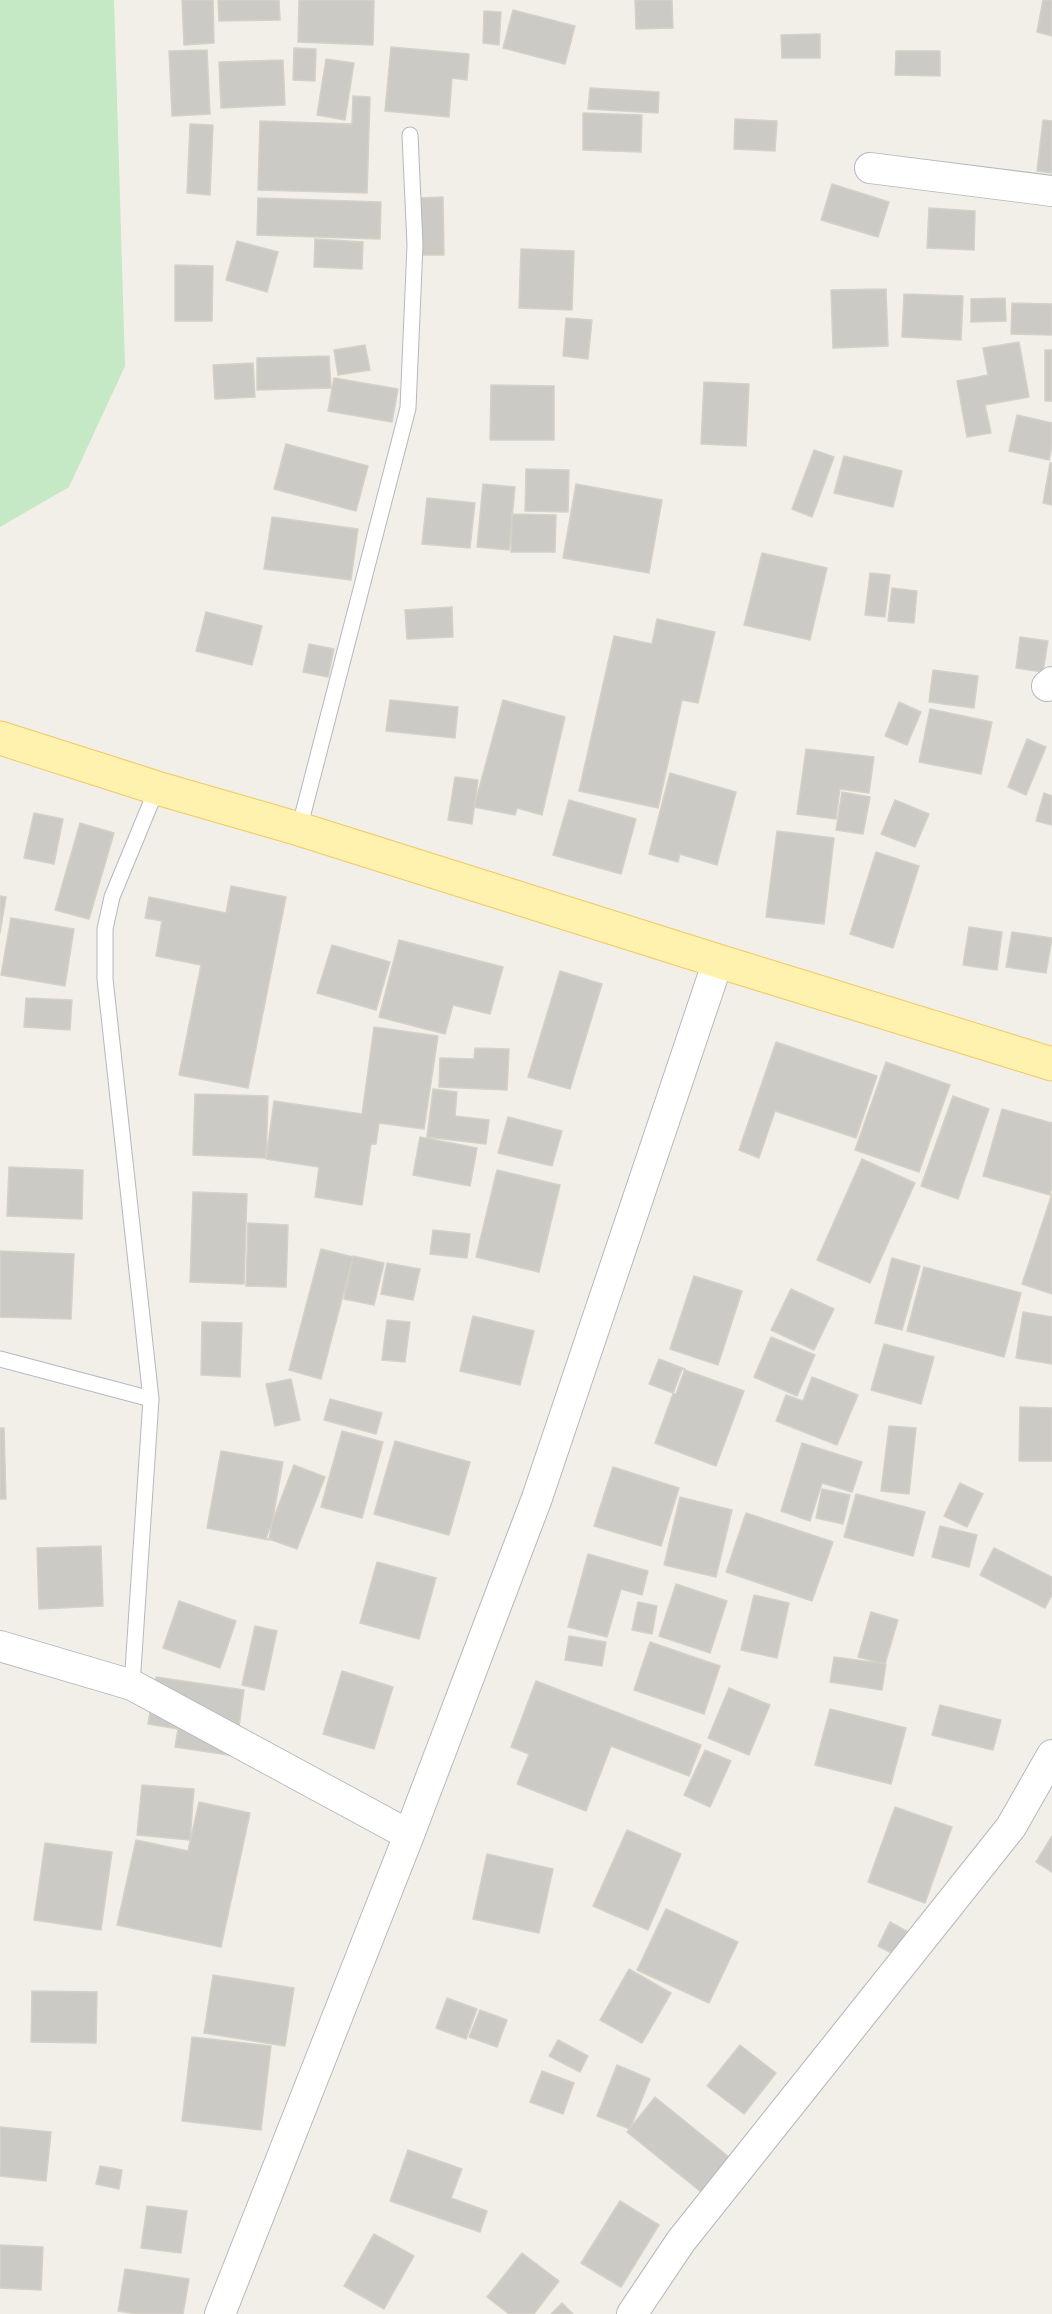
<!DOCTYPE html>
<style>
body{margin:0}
canvas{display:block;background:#f1efe8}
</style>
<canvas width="1052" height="2314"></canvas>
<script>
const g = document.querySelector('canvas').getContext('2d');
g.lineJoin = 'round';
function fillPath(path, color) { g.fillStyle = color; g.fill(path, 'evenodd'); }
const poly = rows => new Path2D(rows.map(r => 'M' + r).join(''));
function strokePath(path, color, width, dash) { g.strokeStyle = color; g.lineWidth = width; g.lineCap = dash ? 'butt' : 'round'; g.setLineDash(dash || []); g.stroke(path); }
fillPath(poly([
 [0,0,114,0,125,366,69,487,0,527]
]), '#c5e8c5');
const building = poly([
 [182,0,213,0,214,43,184,45,182,0],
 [218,0,279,0,280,20,219,21,218,0],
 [299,0,374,0,373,45,298,42,299,0],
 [635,0,672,0,673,28,636,29,635,0],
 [1043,0,1052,0,1052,36,1037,32,1043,0],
 [513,10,575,26,565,64,503,48,513,10],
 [484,11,501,12,499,45,483,43,484,11],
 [820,34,820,58,782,58,781,35,820,34],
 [391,47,469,54,467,80,452,78,449,117,385,111,391,47],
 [294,48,316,49,315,81,293,80,294,48],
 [207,50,210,114,172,116,169,51,207,50],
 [896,51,940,51,940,76,895,75,896,51],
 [326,59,354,63,345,120,317,115,326,59],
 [283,60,285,105,221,108,219,62,283,60],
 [590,88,659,92,658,113,588,109,590,88],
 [353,96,370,97,367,193,258,190,260,121,352,124,353,96],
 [583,113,642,115,641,152,583,150,583,113],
 [735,119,777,121,775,151,734,149,735,119],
 [1043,120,1052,121,1052,173,1037,171,1043,120],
 [190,124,213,125,210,195,187,193,190,124],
 [832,184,889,202,878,237,821,220,832,184],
 [443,197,444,255,421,255,420,198,443,197],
 [258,198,381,202,380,239,257,235,258,198],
 [929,208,975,211,974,250,927,248,929,208],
 [315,239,363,242,362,269,314,267,315,239],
 [237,241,278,252,267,292,226,280,237,241],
 [521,249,574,251,572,310,519,308,521,249],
 [175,265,213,266,212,321,175,321,175,265],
 [886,289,888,346,833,348,831,290,886,289],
 [904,294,963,296,961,340,902,337,904,294],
 [1005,298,1006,321,971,322,971,299,1005,298],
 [1012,303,1052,304,1052,335,1011,334,1012,303],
 [566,318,592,320,588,359,563,356,566,318],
 [1019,342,1029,397,985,405,991,433,967,437,957,381,988,375,983,348,1019,342],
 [365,345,370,370,338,375,334,350,365,345],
 [1045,350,1052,350,1052,401,1045,401,1045,350],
 [329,356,331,388,257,390,257,358,329,356],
 [253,363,255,397,215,399,213,365,253,363],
 [334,378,398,389,392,422,328,411,334,378],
 [704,382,749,384,746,446,701,444,704,382],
 [491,385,554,386,554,440,490,440,491,385],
 [1017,415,1052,423,1052,446,1049,460,1009,451,1017,415],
 [286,444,368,466,356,511,274,489,286,444],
 [814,450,834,457,812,517,792,509,814,450],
 [844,456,902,471,893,507,834,493,844,456],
 [1050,463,1052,463,1052,505,1043,503,1050,463],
 [526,469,569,470,568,512,525,511,526,469],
 [483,484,515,487,509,550,477,547,483,484],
 [576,484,662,500,649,573,563,558,576,484],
 [427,498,475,503,470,548,422,544,427,498],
 [512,514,556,515,555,552,511,552,512,514],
 [272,517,358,529,351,580,264,569,272,517],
 [762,553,827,568,810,640,744,625,762,553],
 [870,573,890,575,885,617,865,615,870,573],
 [892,588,917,591,914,623,888,621,892,588],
 [452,607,453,637,407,639,405,610,452,607],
 [206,612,262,626,252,665,196,651,206,612],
 [657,619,715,632,698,703,682,700,658,808,579,791,614,636,652,644,657,619],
 [1020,637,1048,641,1043,672,1016,668,1020,637],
 [309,644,334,649,328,677,303,672,309,644],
 [933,670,978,676,974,708,929,702,933,670],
 [390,700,458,707,455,738,386,731,390,700],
 [503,700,565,717,542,815,517,808,515,815,474,807,503,700],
 [899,702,921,712,907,745,885,736,899,702],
 [930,709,992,722,981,774,919,762,930,709],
 [1027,739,1046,747,1026,795,1008,787,1027,739],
 [806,749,874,757,869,793,840,789,836,819,797,814,806,749],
 [670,773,736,792,717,865,680,854,678,862,649,854,670,773],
 [455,777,478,780,472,824,448,820,455,777],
 [842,792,870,797,863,834,836,830,842,792],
 [1044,793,1052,796,1052,825,1036,821,1044,793],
 [569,800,636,819,621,874,553,855,569,800],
 [895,800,929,814,915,847,881,834,895,800],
 [34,813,63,819,54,864,24,858,34,813],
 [80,823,114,833,89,919,55,910,80,823],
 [777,831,834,838,824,924,766,917,777,831],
 [876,852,919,866,893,948,850,934,876,852],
 [231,886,286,897,248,1088,179,1075,201,965,156,956,162,921,145,918,149,897,226,913,231,886],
 [0,896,6,897,0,933,0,896],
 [11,918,74,929,65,986,1,975,11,918],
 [969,927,1002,932,997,970,963,965,969,927],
 [1012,932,1052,938,1046,973,1006,967,1012,932],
 [399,940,503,967,490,1014,453,1005,445,1034,379,1017,399,940],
 [332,945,390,962,376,1010,317,993,332,945],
 [560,971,602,984,570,1089,528,1077,560,971],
 [26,998,72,1000,70,1030,24,1027,26,998],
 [374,1027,438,1036,424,1129,379,1123,376,1144,371,1144,362,1205,315,1197,319,1167,266,1159,274,1101,362,1114,374,1027],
 [776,1042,877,1076,856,1138,775,1111,759,1158,739,1150,776,1042],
 [475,1048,509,1049,507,1090,439,1087,440,1058,474,1059,475,1048],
 [886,1062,950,1085,919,1172,855,1150,886,1062],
 [433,1089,457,1092,455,1116,489,1120,486,1144,427,1137,433,1089],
 [195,1094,268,1096,266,1158,193,1155,195,1094],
 [953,1096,989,1109,958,1199,921,1186,953,1096],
 [1002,1109,1052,1123,1052,1186,1050,1195,983,1176,1002,1109],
 [508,1117,562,1131,552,1166,498,1153,508,1117],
 [420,1137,477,1148,470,1186,413,1175,420,1137],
 [862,1159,915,1183,870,1283,817,1260,862,1159],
 [9,1167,83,1170,82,1219,7,1216,9,1167],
 [497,1170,560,1185,539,1272,476,1257,497,1170],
 [193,1192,247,1194,244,1284,190,1282,193,1192],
 [1052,1194,1052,1294,1022,1284,1052,1194],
 [248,1223,288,1225,286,1287,246,1286,248,1223],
 [433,1230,470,1234,467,1258,430,1254,433,1230],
 [321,1249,353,1257,321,1379,289,1370,321,1249],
 [0,1251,74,1254,71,1319,0,1317,0,1251],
 [353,1256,384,1263,374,1305,344,1299,353,1256],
 [892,1258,920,1266,902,1330,875,1323,892,1258],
 [387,1263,420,1269,413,1300,381,1294,387,1263],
 [924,1267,1021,1293,1004,1357,907,1331,924,1267],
 [694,1276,742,1291,718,1365,670,1349,694,1276],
 [791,1289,834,1309,814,1350,771,1330,791,1289],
 [1023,1312,1052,1317,1052,1364,1016,1358,1023,1312],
 [473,1316,534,1331,520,1385,460,1371,473,1316],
 [387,1320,410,1322,405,1362,382,1360,387,1320],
 [202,1322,242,1323,240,1377,201,1375,202,1322],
 [771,1337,815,1355,797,1396,754,1377,771,1337],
 [884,1344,934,1357,921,1404,871,1390,884,1344],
 [659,1359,685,1369,676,1394,649,1384,659,1359],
 [682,1369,744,1391,716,1466,655,1443,682,1369],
 [812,1377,858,1395,837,1445,776,1421,786,1395,803,1401,812,1377],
 [291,1379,300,1420,275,1426,266,1384,291,1379],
 [330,1399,382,1413,376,1434,324,1420,330,1399],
 [1020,1407,1052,1408,1052,1461,1019,1461,1020,1407],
 [889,1426,916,1428,909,1494,881,1491,889,1426],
 [0,1428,4,1428,6,1499,0,1499,0,1428],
 [342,1431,383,1442,362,1518,321,1507,342,1431],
 [395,1441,470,1462,449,1535,374,1514,395,1441],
 [802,1443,862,1462,852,1492,822,1483,810,1521,781,1511,802,1443],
 [221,1451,283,1462,269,1540,207,1528,221,1451],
 [294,1465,325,1477,297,1549,266,1538,294,1465],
 [613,1467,679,1488,661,1546,594,1526,613,1467],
 [960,1483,983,1494,967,1527,944,1516,960,1483],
 [822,1489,850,1495,843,1524,816,1518,822,1489],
 [856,1494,925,1512,913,1556,844,1537,856,1494],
 [680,1497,732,1510,716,1577,664,1565,680,1497],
 [746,1513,833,1542,812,1601,726,1572,746,1513],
 [940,1526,977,1535,969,1567,932,1557,940,1526],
 [101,1546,103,1606,39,1609,37,1548,101,1546],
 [994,1548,1052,1577,1052,1595,1045,1608,980,1575,994,1548],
 [588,1554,648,1571,642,1595,621,1589,607,1637,568,1627,588,1554],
 [377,1562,436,1578,419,1639,360,1623,377,1562],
 [676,1584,727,1601,710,1653,659,1636,676,1584],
 [754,1595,789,1603,777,1658,741,1650,754,1595],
 [179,1601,236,1621,220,1668,163,1648,179,1601],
 [638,1602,657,1606,652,1634,632,1630,638,1602],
 [871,1612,898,1620,885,1664,858,1657,871,1612],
 [255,1626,277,1631,264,1690,242,1685,255,1626],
 [569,1636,606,1642,602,1666,565,1660,569,1636],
 [650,1642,720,1666,704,1714,634,1690,650,1642],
 [834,1657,886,1664,882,1690,830,1682,834,1657],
 [342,1671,393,1687,374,1749,323,1734,342,1671],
 [156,1677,244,1690,235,1756,175,1747,178,1729,148,1724,156,1677],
 [536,1681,701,1745,689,1776,611,1746,586,1811,517,1784,529,1754,511,1747,536,1681],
 [729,1688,770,1705,749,1755,708,1738,729,1688],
 [940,1705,1001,1720,993,1750,932,1735,940,1705],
 [830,1709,906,1728,891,1784,815,1765,830,1709],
 [705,1750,731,1761,710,1807,684,1795,705,1750],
 [142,1785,194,1789,190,1840,137,1835,142,1785],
 [199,1802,250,1813,221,1947,117,1925,136,1840,188,1851,199,1802],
 [895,1807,952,1827,925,1903,868,1882,895,1807],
 [627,1830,681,1854,648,1930,593,1906,627,1830],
 [1052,1836,1052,1872,1036,1862,1052,1836],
 [45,1843,112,1852,101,1930,34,1920,45,1843],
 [487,1854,553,1869,539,1933,473,1919,487,1854],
 [666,1909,738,1942,709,2003,637,1970,666,1909],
 [890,1922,919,1938,907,1961,878,1946,890,1922],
 [629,1969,671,1993,642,2043,600,2020,629,1969],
 [213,1975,294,1988,285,2046,204,2033,213,1975],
 [32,1991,97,1992,96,2043,31,2042,32,1991],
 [447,1998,477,2009,466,2039,436,2028,447,1998],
 [480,2010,507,2020,497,2047,469,2037,480,2010],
 [192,2037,271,2046,261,2130,182,2121,192,2037],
 [558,2040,588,2056,580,2072,549,2056,558,2040],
 [740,2045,776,2073,744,2114,707,2086,740,2045],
 [617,2065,650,2079,630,2129,597,2116,617,2065],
 [542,2071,574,2083,563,2114,530,2102,542,2071],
 [655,2097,729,2157,701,2192,627,2132,655,2097],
 [0,2127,51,2132,46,2181,0,2176,0,2127],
 [408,2150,462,2169,451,2198,487,2211,480,2232,390,2201,408,2150],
 [100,2166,122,2170,119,2189,96,2184,100,2166],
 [620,2201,659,2225,621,2287,581,2263,620,2201],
 [147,2206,187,2211,181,2253,141,2248,147,2206],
 [374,2234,414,2256,384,2309,344,2286,374,2234],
 [0,2245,43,2247,41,2290,0,2288,0,2245],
 [522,2253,559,2281,534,2314,509,2314,487,2297,522,2253],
 [125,2269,189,2279,183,2314,137,2314,118,2311,125,2269],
 [562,2303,573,2314,551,2314,562,2303]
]);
fillPath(building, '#cccac5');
strokePath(building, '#d6d1c6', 1.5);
const service = poly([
 [299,829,408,408,415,245,410,135],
 [0,1359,151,1399,132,1685],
 [151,1399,105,979,105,929,112,897,157,788]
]);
const minor = poly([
 [870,168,1052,191],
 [1047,686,1052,682],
 [0,1646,132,1685,409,1835],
 [220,2314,409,1835,537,1498,718,961],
 [632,2314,681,2241,1011,1827,1052,1755]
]);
const primary = poly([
 [0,738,157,788,299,829,718,961,1052,1064]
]);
strokePath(service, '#b5b8bc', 17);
strokePath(minor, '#b5b8bc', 32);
strokePath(primary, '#f2c960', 35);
strokePath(service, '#fff', 15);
strokePath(minor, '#fff', 30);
strokePath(primary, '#fff2af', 33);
</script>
